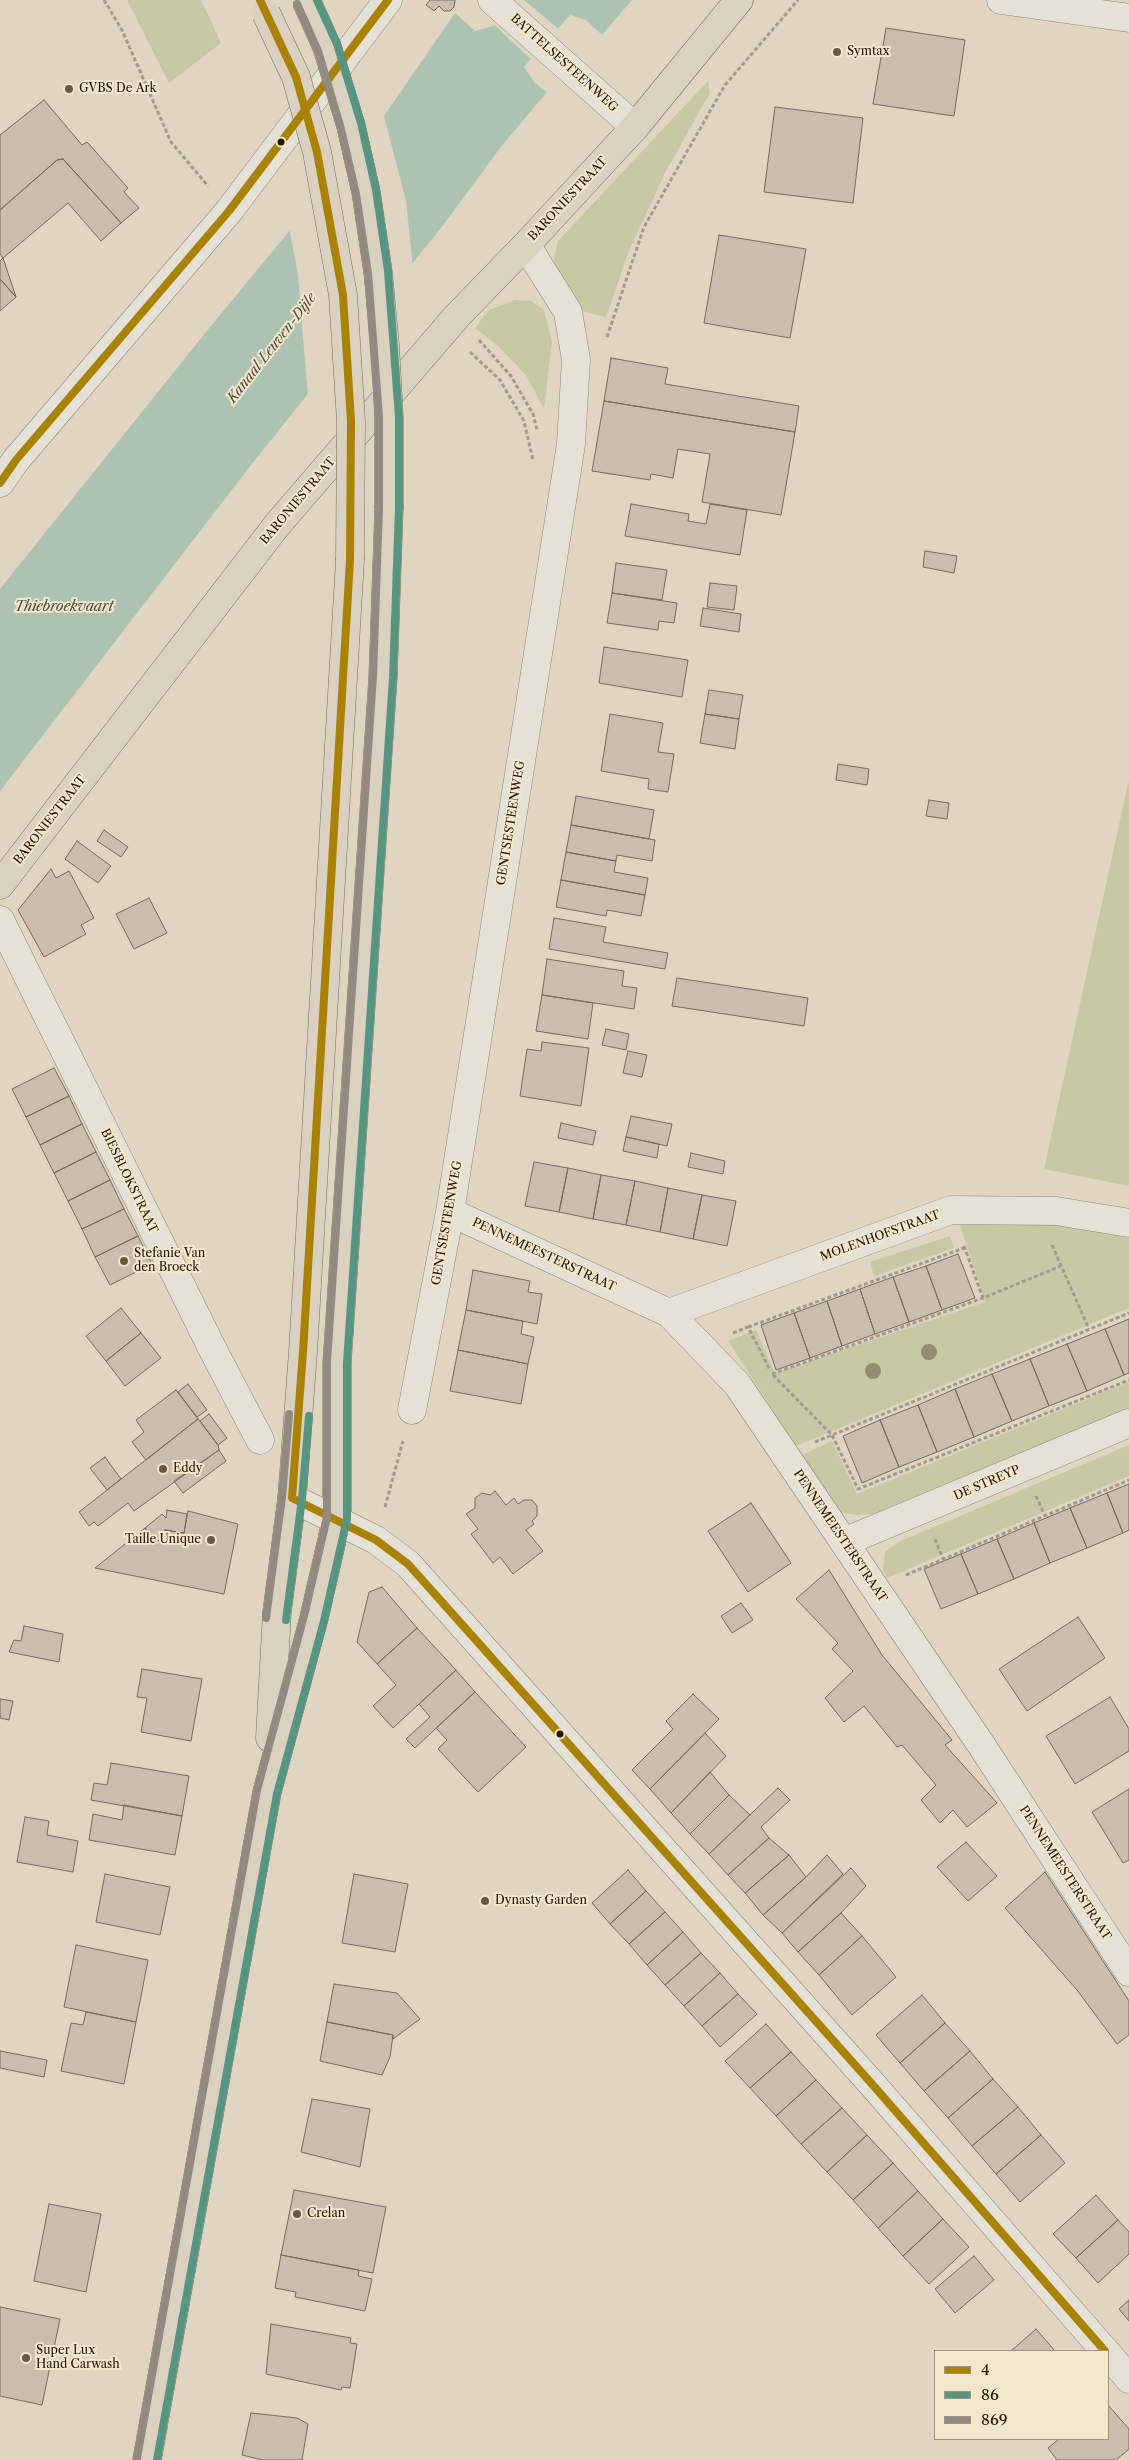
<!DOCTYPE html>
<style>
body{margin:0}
#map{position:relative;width:1129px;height:2460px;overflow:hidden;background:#dfd5c0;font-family:"Libre Caslon Text",serif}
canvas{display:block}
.legend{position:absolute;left:934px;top:2350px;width:175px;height:90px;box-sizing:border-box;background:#f3e7ce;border:1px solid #a1937c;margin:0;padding:6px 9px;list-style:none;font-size:15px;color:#251400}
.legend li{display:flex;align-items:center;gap:10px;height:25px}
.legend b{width:25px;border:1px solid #a1937c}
</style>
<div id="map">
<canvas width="1129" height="2460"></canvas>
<ul class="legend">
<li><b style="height:6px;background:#a88200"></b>4</li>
<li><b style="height:6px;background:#589581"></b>86</li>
<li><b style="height:6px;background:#928a80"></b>869</li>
</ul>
</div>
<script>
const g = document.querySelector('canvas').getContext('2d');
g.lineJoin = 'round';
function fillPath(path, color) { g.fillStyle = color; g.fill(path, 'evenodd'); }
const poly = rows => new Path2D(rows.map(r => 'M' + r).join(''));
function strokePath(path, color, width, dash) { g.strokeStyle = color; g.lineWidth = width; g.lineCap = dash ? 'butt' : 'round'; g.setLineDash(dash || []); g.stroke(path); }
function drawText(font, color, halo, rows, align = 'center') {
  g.font = font + ' "Libre Caslon Text",serif'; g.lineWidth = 4; g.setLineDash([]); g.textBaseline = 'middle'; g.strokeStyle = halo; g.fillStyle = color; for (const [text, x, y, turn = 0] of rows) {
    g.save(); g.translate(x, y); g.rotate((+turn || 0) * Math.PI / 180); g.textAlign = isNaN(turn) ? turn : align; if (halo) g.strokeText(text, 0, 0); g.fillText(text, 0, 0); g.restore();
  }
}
fillPath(poly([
 [127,0,201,0,221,43,169,83],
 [708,81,710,93,666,171,630,248,606,317,582,311,556,270,554,258,558,241],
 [515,300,531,301,544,310,552,342,544,409,526,375,498,346,475,328,489,310],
 [1129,779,1129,1186,1044,1169],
 [1048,1220,1129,1236,1129,1308,796,1446,728,1341,756,1330,775,1373,985,1302,960,1225],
 [950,1236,954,1248,874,1276,870,1262],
 [1129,1382,1129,1408,872,1514,858,1515,841,1513,834,1508,802,1455,832,1441,857,1494],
 [1129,1445,1129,1476,887,1578,883,1570,885,1552,898,1542]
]), '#c7c9a5');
fillPath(poly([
 [513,0,632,0,602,35,586,20,570,15,524,67,535,83,547,92,500,148,444,224,251,465,0,791,0,589,206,332,384,116,455,13,475,31,493,26]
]), '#aec2b4');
fillPath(poly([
 [510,0,524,0,560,30,533,61,492,23],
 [383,112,406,201,413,267,308,398,298,275,289,227]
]), '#dfd5c0');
const building = poly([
 [430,0,455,0,454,7,450,11,444,11,439,6,434,11,426,5,430,0],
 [886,28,965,40,954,116,873,104,886,28],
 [44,100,82,145,87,142,128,188,124,192,139,208,121,223,63,159,57,160,0,210,0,135,44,100],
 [775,107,863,118,853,203,764,192,775,107],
 [63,159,121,223,101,241,68,203,3,258,0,254,0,210,57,160,63,159],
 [719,235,806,249,790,338,704,323,719,235],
 [3,258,16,297,0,279,0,261,3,258],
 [0,279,16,297,0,311,0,279],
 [611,358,668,368,665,384,799,406,795,432,604,401,611,358],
 [604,401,795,432,781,515,702,502,710,454,678,449,673,478,651,474,650,480,592,471,604,401],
 [631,504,689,514,688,521,706,524,710,504,747,510,740,555,625,536,631,504],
 [925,551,957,556,954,573,923,567,925,551],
 [616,563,667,570,662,600,612,593,616,563],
 [710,583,737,586,734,610,707,607,710,583],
 [612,593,677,603,674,623,659,621,658,630,607,623,612,593],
 [703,608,741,614,739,632,700,626,703,608],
 [604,647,688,660,682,697,599,683,604,647],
 [709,690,743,695,739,719,705,714,709,690],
 [610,714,663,723,658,752,674,754,668,792,648,789,649,779,601,771,610,714],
 [705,714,739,719,735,749,700,743,705,714],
 [838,764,869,769,867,785,836,780,838,764],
 [576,796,654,810,649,839,571,825,576,796],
 [929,800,949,803,947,819,926,816,929,800],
 [571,825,655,840,652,861,617,855,616,861,566,852,571,825],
 [104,830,128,847,121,857,97,841,104,830],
 [77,841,111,866,98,883,65,859,77,841],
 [566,852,616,861,614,872,648,878,645,895,561,880,566,852],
 [51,869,56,878,69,871,94,918,81,925,86,934,44,957,18,910,51,869],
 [561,880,645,895,641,916,607,910,606,916,556,907,561,880],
 [149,898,167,933,134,949,116,914,149,898],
 [554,918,606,927,603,942,668,953,665,969,549,949,554,918],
 [547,959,624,971,622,986,637,988,634,1009,542,995,547,959],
 [677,978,808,998,804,1026,672,1006,677,978],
 [542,995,593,1003,588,1039,536,1031,542,995],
 [606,1029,629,1034,626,1050,602,1045,606,1029],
 [542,1042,589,1048,581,1106,520,1096,527,1049,541,1051,542,1042],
 [628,1051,647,1055,642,1077,623,1073,628,1051],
 [54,1068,69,1096,26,1117,12,1089,54,1068],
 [69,1096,82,1124,40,1145,26,1117,69,1096],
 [631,1116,672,1124,667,1146,626,1137,631,1116],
 [561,1123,596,1131,593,1145,558,1138,561,1123],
 [82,1124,96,1152,54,1173,40,1145,82,1124],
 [626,1137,659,1144,657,1158,623,1151,626,1137],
 [96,1152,110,1180,68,1201,54,1173,96,1152],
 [691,1153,725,1161,723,1174,688,1167,691,1153],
 [534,1162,568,1168,559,1212,525,1206,534,1162],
 [568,1168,601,1175,593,1219,559,1212,568,1168],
 [601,1175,635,1181,626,1225,593,1219,601,1175],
 [110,1180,124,1209,82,1229,68,1201,110,1180],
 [635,1181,668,1188,660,1232,626,1225,635,1181],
 [668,1188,702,1195,693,1239,660,1232,668,1188],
 [702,1195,736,1201,727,1246,693,1239,702,1195],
 [124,1209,138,1236,95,1257,82,1229,124,1209],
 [138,1236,152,1264,110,1285,95,1257,138,1236],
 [958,1254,975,1298,942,1310,926,1266,958,1254],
 [926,1266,942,1310,909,1322,893,1277,926,1266],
 [473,1270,530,1281,528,1292,542,1294,537,1324,466,1310,473,1270],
 [893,1277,909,1322,875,1334,860,1289,893,1277],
 [860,1289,875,1334,842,1346,827,1301,860,1289],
 [827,1301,842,1346,810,1358,794,1313,827,1301],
 [121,1308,141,1333,106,1361,86,1336,121,1308],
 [466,1310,523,1321,521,1334,534,1337,528,1364,458,1350,466,1310],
 [794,1313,810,1358,776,1370,761,1325,794,1313],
 [1129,1319,1129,1373,1124,1375,1105,1329,1129,1319],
 [1105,1329,1124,1375,1087,1391,1067,1344,1105,1329],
 [141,1333,161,1358,125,1386,106,1361,141,1333],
 [1067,1344,1087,1391,1049,1406,1030,1359,1067,1344],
 [458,1350,528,1364,521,1404,450,1391,458,1350],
 [1030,1359,1049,1406,1012,1421,992,1374,1030,1359],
 [992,1374,1012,1421,974,1437,955,1389,992,1374],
 [188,1384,207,1410,197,1417,178,1392,188,1384],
 [955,1389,974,1437,937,1452,918,1405,955,1389],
 [176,1390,198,1419,146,1460,132,1442,144,1432,136,1420,176,1390],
 [918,1405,937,1452,899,1467,880,1420,918,1405],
 [209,1414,227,1438,218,1445,200,1421,209,1414],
 [198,1419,218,1445,219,1450,134,1511,128,1503,98,1526,94,1522,89,1526,79,1512,198,1419],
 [880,1420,899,1467,862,1483,843,1436,880,1420],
 [219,1450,226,1461,183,1493,174,1481,219,1450],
 [105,1457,121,1479,107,1490,90,1468,105,1457],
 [1129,1484,1129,1530,1123,1533,1107,1493,1129,1484],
 [495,1491,506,1505,514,1498,518,1504,524,1500,532,1500,537,1506,537,1516,532,1521,534,1524,526,1530,543,1551,513,1574,500,1557,493,1563,471,1534,478,1529,466,1514,475,1508,475,1498,482,1493,490,1495,495,1491],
 [1107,1493,1123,1533,1087,1548,1070,1508,1107,1493],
 [751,1503,791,1563,748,1592,708,1531,751,1503],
 [1070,1508,1087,1548,1050,1563,1034,1523,1070,1508],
 [167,1510,187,1514,184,1533,165,1530,162,1541,154,1540,145,1528,162,1514,166,1518,167,1510],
 [188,1511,238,1524,224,1594,95,1568,145,1528,154,1540,162,1541,165,1530,184,1533,188,1511],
 [1034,1523,1050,1563,1014,1579,997,1539,1034,1523],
 [997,1539,1014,1579,978,1594,961,1554,997,1539],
 [961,1554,978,1594,941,1609,924,1569,961,1554],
 [829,1570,882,1655,952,1740,945,1745,997,1803,967,1827,953,1810,940,1823,921,1800,936,1785,902,1745,897,1747,864,1706,844,1722,825,1698,853,1671,832,1649,838,1643,796,1599,829,1570],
 [382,1587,417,1628,377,1664,357,1642,369,1592,382,1587],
 [741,1603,753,1620,732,1633,721,1616,741,1603],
 [1078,1617,1105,1658,1027,1711,999,1669,1078,1617],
 [24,1626,63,1634,59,1662,9,1652,14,1640,21,1641,24,1626],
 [417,1628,456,1670,393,1728,373,1706,396,1685,377,1664,417,1628],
 [142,1669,202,1679,191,1741,141,1732,147,1698,137,1697,142,1669],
 [456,1670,475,1692,415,1748,406,1739,430,1717,419,1704,456,1670],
 [475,1692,526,1747,478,1792,438,1749,447,1740,436,1728,475,1692],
 [693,1694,719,1719,650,1789,632,1770,673,1729,666,1721,693,1694],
 [1110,1697,1129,1729,1129,1751,1075,1784,1046,1736,1110,1697],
 [0,1699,13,1701,9,1720,0,1718,0,1699],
 [705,1733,726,1756,671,1813,650,1789,705,1733],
 [111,1763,189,1776,182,1816,91,1800,94,1783,107,1785,111,1763],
 [710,1772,729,1795,690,1834,671,1813,710,1772],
 [778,1788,790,1800,761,1827,769,1838,728,1875,709,1854,778,1788],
 [1129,1789,1129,1860,1123,1863,1092,1812,1129,1789],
 [729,1795,750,1815,709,1854,690,1834,729,1795],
 [124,1805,182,1816,175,1855,89,1840,93,1814,122,1820,124,1805],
 [25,1817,49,1821,47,1835,78,1841,73,1872,17,1862,25,1817],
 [769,1838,789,1855,745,1893,728,1875,769,1838],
 [966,1842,997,1876,968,1901,937,1867,966,1842],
 [789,1855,806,1877,763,1915,745,1893,789,1855],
 [827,1855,843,1874,782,1933,763,1915,806,1877,827,1855],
 [851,1868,866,1886,841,1913,798,1952,782,1933,851,1868],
 [628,1870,646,1891,610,1924,592,1903,628,1870],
 [1045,1872,1129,2001,1129,2035,1117,2044,1077,1990,1005,1908,1045,1872],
 [105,1874,170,1887,160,1935,96,1922,105,1874],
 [354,1874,408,1884,395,1952,342,1943,354,1874],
 [646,1891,665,1912,629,1944,610,1924,646,1891],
 [665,1912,683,1932,647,1965,629,1944,665,1912],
 [841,1913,862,1936,819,1975,798,1952,841,1913],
 [683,1932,701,1953,665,1985,647,1965,683,1932],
 [862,1936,896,1977,852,2015,819,1975,862,1936],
 [76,1945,148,1960,136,2022,64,2007,76,1945],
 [701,1953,720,1973,684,2006,665,1985,701,1953],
 [720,1973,738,1994,702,2026,684,2006,720,1973],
 [334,1984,397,1993,420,2019,393,2039,393,2035,327,2022,334,1984],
 [738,1994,757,2014,720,2047,702,2026,738,1994],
 [922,1995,945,2023,900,2063,876,2035,922,1995],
 [86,2012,136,2022,124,2084,61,2071,71,2023,83,2025,86,2012],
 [327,2022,393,2035,390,2057,382,2075,320,2061,327,2022],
 [945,2023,970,2051,924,2091,900,2063,945,2023],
 [766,2024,791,2052,750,2088,725,2061,766,2024],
 [0,2051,47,2060,44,2077,0,2068,0,2051],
 [970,2051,993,2079,948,2118,924,2091,970,2051],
 [791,2052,816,2080,776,2116,750,2088,791,2052],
 [993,2079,1018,2107,972,2146,948,2118,993,2079],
 [816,2080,842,2108,801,2144,776,2116,816,2080],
 [312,2099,370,2109,360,2167,301,2152,312,2099],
 [1018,2107,1041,2135,996,2174,972,2146,1018,2107],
 [842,2108,867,2135,827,2172,801,2144,842,2108],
 [867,2135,893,2163,853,2200,827,2172,867,2135],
 [1041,2135,1065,2163,1020,2202,996,2174,1041,2135],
 [893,2163,918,2191,878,2228,853,2200,893,2163],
 [294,2190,386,2207,373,2273,281,2255,294,2190],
 [918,2191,943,2219,903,2256,878,2228,918,2191],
 [1096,2195,1118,2220,1076,2258,1053,2234,1096,2195],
 [49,2204,101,2214,86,2292,34,2281,49,2204],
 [943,2219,969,2247,929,2284,903,2256,943,2219],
 [1118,2220,1129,2232,1129,2254,1098,2283,1076,2258,1118,2220],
 [281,2255,359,2270,358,2276,372,2279,365,2311,295,2297,296,2292,275,2288,281,2255],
 [974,2256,994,2280,955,2313,935,2289,974,2256],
 [1129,2300,1129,2321,1119,2309,1129,2300],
 [0,2307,60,2319,42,2405,0,2396,0,2307],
 [271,2324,351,2338,350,2343,357,2344,350,2388,342,2387,341,2390,266,2374,271,2324],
 [1036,2329,1055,2351,1011,2351,1036,2329],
 [1108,2405,1129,2429,1129,2449,1116,2460,1057,2460,1048,2448,1059,2439,1108,2439,1108,2405],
 [251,2413,297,2418,308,2424,302,2460,263,2460,242,2455,251,2413]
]);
fillPath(building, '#cbbdad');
strokePath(building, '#726a5d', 1);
const minor = poly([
 [492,0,635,127],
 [1001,0,1129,18],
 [0,483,16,460,229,211,388,0],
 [0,920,213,1350,260,1440],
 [450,1212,669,1313,737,1384,982,1746,1129,1972],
 [669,1313,951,1210,1056,1211,1129,1223],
 [412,1410,450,1212,571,444,576,360,568,312,526,245],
 [292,1498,376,1540,408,1564,872,2084,1105,2351],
 [844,1542,1129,1423],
 [1108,2354,1129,2379]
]);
const major = poly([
 [0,885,277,525,458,315,526,245,635,127,739,0],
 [270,1738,277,1612,292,1498,303,1352,350,560],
 [147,2460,267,1792,314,1618,337,1518,337,1363,383,677,389,508]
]);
strokePath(minor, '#8c8577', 29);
strokePath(major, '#726a5d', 29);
strokePath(poly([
 [104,0,122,30,171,142,208,186],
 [607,337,644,227,725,85,798,0],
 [479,340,511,376,533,414,537,430],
 [470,352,500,380,524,421,533,460],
 [1052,1245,1089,1329],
 [964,1246,983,1298,1061,1266],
 [748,1327,964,1248],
 [733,1333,748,1327,770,1370],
 [772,1374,983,1298],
 [773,1375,832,1435,858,1489,1129,1380],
 [815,1442,1129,1313],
 [1036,1496,1045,1516],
 [385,1507,403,1441],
 [935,1539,943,1559],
 [906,1575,1129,1480]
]), '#a09a90', 3, [4, 2.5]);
strokePath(minor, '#e6e1d6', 28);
strokePath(major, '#dad1c1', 28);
const majorBridge = poly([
 [306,0,327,47,351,126,366,192,378,272,385,346,389,417,389,508],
 [266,13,296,77,317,152,343,295,351,421,350,560]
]);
strokePath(majorBridge, '#726a5d', 29, []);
strokePath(majorBridge, '#dad1c1', 28);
strokePath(poly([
 [260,0,296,77,317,152,343,295,351,421,350,560,303,1352,292,1498,376,1540,408,1564,872,2084,1105,2351],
 [0,483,16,460,229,211,388,0]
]), '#a88200', 8);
strokePath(poly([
 [286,1620,302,1499,309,1416],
 [157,2460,277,1794,324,1621,347,1519,347,1363,393,678,399,508,399,417,388,271,376,190,361,123,337,44,317,0]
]), '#589581', 8);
strokePath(poly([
 [266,1618,282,1497,289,1414],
 [137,2458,257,1790,304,1616,327,1517,327,1362,373,676,379,508,379,417,368,273,356,194,341,129,318,51,297,4]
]), '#928a80', 8);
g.fillStyle = '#948c72';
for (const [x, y] of [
 [929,1352],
 [873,1371]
]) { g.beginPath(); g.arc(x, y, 8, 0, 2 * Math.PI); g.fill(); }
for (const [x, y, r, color] of [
 [837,52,5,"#665843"],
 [69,89,5,"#665843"],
 [281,142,4.5,"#251400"],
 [124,1261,5,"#665843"],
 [163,1469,5,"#665843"],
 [211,1540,5,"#665843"],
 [560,1734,4.5,"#251400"],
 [485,1901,5,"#665843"],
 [297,2214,5,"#665843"],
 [26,2358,5,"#665843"]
]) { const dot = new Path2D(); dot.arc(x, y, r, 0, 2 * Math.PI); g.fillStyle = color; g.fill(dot); strokePath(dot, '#f3e7ce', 2); }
drawText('12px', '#251400', '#f3e7ce', [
 ["Symtax",847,52],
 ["GVBS De Ark",79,89],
 ["Stefanie Van",134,1254],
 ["den Broeck",134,1268],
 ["Eddy",173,1469],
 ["Taille Unique",201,1540,"right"],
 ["Dynasty Garden",495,1901],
 ["Crelan",307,2214],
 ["Super Lux",36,2351],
 ["Hand Carwash",36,2365]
], 'left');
drawText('12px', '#251400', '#f3e7ce', [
 ["BATTELSESTEENWEG",564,63,42],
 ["BARONIESTRAAT",568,199,-47],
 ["BARONIESTRAAT",298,501,-50],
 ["BARONIESTRAAT",50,820,-52],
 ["GENTSESTEENWEG",511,823,-81],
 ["BIESBLOKSTRAAT",129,1181,64],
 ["GENTSESTEENWEG",447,1223,-80],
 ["MOLENHOFSTRAAT",880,1236,-20],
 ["PENNEMEESTERSTRAAT",544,1255,25],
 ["DE STREYP",987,1483,-23],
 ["PENNEMEESTERSTRAAT",840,1536,56],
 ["PENNEMEESTERSTRAAT",1065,1873,57]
]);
drawText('italic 14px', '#4e4e3d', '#f3e7ce', [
 ["Kanaal Leuven-Dijle",272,348,-52],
 ["Thiebroekvaart",64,607]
]);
</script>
